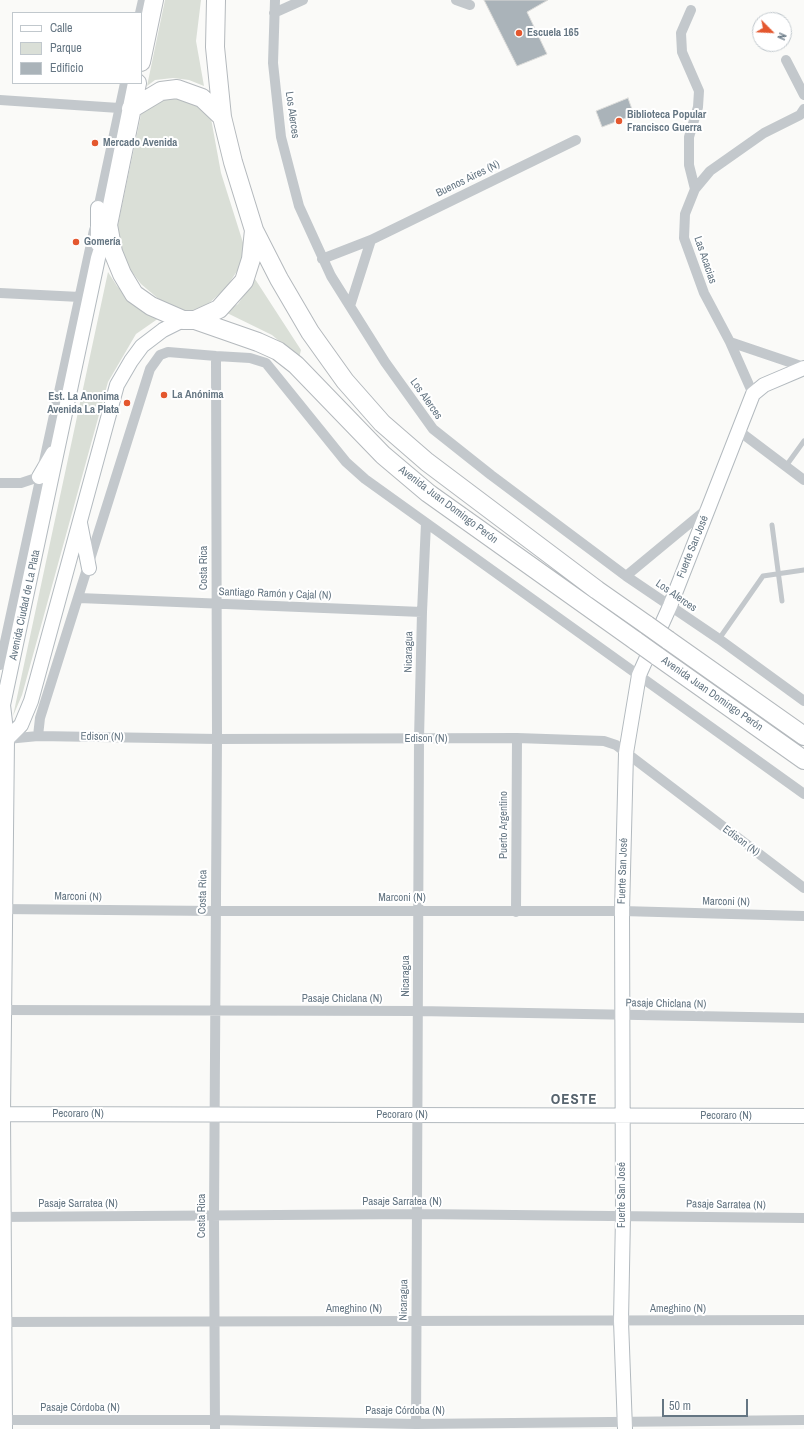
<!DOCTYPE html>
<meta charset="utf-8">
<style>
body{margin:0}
#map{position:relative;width:804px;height:1429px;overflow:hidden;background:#fafaf8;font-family:"Archivo Narrow",sans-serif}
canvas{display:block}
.legend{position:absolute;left:12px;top:12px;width:130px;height:72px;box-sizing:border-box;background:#fff;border:1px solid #c1c8cd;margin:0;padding:5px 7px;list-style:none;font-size:12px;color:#657683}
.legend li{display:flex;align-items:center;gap:8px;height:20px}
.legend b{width:20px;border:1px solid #c1c8cd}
.north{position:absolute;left:752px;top:12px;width:40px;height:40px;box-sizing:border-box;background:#fff;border:1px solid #c1c8cd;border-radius:50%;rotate:114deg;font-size:11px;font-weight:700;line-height:16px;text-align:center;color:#657683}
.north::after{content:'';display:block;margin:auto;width:14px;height:18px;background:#e4572e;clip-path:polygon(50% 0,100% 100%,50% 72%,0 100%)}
.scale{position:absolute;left:662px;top:1399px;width:86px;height:18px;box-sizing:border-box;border:2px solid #657683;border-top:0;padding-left:5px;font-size:12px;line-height:14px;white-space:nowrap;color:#657683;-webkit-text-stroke:3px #fff;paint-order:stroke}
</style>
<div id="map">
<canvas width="804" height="1429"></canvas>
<ul class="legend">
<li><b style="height:5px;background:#fff"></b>Calle</li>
<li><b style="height:11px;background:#dadfd7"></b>Parque</li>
<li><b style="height:11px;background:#aab3b9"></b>Edificio</li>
</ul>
<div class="north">N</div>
<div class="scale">50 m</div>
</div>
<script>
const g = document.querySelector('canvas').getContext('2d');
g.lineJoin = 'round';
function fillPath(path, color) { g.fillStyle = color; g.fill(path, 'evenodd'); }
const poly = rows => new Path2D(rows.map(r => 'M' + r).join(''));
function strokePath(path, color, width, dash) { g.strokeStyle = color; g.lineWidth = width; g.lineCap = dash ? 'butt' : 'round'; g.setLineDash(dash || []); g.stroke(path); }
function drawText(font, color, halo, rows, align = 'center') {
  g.font = font + ' "Archivo Narrow",sans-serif'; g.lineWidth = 4; g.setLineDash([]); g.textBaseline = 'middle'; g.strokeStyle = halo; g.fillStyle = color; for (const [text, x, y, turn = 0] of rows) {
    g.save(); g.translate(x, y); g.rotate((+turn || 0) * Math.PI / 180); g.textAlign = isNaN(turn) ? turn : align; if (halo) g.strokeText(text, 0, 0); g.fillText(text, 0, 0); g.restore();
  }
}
fillPath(poly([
 [165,0,201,0,196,41,204,86,189,80,173,78,155,80,147,86],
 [173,95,193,101,210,113,221,173,245,249,241,265,226,288,207,305,191,312,182,312,161,301,141,284,129,268,116,234,142,110],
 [108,272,117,286,135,304,159,318,136,334,108,382,22,695,13,716],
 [255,279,301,350,299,358,272,335,225,312,238,304]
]), '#dadfd7');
const building = poly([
 [484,0,548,0,527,12,547,54,517,66,484,0],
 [628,98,634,115,602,127,596,111,628,98]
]);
fillPath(building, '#aab3b9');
strokePath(building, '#dcdcda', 1);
const secondary = poly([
 [98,244,98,208],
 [39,477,53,453],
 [80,523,89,568],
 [7,739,21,725,31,701,117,385,131,361,142,346,163,330,183,320],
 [3,1114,804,1116],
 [5,1429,3,1114,7,739,3,705,98,258,108,226],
 [625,1429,621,1321,623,1216,622,911,626,753,639,675,670,606,753,394,764,385,804,368]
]);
const highway = poly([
 [216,0,215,47,222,117,233,162,254,230,279,279,310,332,345,381,382,423,427,462,597,590,647,625],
 [141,62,154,0],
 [137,83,108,225,113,252,122,274,134,294,151,306,183,320,195,320,258,342,278,351,296,365,383,455,428,493,636,641],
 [131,109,161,91,177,89,202,98,222,117],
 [195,320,219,309,244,281,251,259,254,230],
 [668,640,804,736],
 [657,656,804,760]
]);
strokePath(secondary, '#b3babf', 16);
strokePath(highway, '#b4b9bd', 20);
strokePath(poly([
 [786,466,804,441],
 [772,525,782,601],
 [719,639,763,576,804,570]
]), '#c3c8cc', 5);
strokePath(poly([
 [275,0,273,63,281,137,299,206,331,276,385,362,433,429,491,475,626,576,719,639,804,701],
 [456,0,470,5],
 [691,10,681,33,682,52,699,91,698,107,689,137,689,165,695,189],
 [140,13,143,0],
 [274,13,303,0],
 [786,60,804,95],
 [0,100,119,108],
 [97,214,125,83],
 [322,259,371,240,576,140],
 [0,293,80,297],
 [350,306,371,240],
 [730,342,804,367],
 [753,394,730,342,704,293,684,238,685,214,695,189,710,171,764,133,800,115,804,109],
 [739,431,804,480],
 [0,483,21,483,39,477],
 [626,576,707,509],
 [79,598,422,612],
 [0,665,94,230],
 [38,736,40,718,150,369,160,355,168,352,216,356,250,358,266,363,346,462,365,479,804,794],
 [7,739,38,736,217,739,517,738,604,741,616,745,804,888],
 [0,909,214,911,622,911,804,916],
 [516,912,517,738],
 [0,1010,418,1011,804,1018],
 [0,1217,417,1214,804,1218],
 [0,1322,804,1320],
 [5,1420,215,1420,416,1424,804,1420],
 [215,1429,214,1215,217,739,216,356],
 [416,1429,419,739,422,612,426,523]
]), '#c3c8cc', 10);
strokePath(secondary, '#fff', 14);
strokePath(highway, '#fff', 18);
const highwayBridge = poly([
 [647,625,668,640],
 [636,641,657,656]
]);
strokePath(highwayBridge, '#b4b9bd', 20, []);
strokePath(highwayBridge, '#fff', 18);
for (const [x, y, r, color] of [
 [519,33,4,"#e4572e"],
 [619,121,4,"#e4572e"],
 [95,143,4,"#e4572e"],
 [76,242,4,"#e4572e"],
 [164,395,4,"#e4572e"],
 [127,403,4,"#e4572e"]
]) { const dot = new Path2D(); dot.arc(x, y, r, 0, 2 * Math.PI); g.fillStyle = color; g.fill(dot); strokePath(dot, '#fff', 1.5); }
drawText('bold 11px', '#657683', '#fff', [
 ["Escuela 165",527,33],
 ["Biblioteca Popular",627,115],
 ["Francisco Guerra",627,128],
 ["Mercado Avenida",103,143],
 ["Gomería",84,242],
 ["La Anónima",172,395],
 ["Est. La Anonima",119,397,"right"],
 ["Avenida La Plata",119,410,"right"]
], 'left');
drawText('11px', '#657683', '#fff', [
 ["Los Alerces",292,115,82],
 ["Buenos Aires (N)",468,179,-26],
 ["Las Acacias",705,260,71],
 ["Los Alerces",426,399,55],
 ["Avenida Juan Domingo Perón",448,505,37],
 ["Fuerte San José",693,547,-68],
 ["Costa Rica",204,568,-90],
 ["Santiago Ramón y Cajal (N)",275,594,2],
 ["Los Alerces",676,596,35],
 ["Avenida Ciudad de La Plata",25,605,-78],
 ["Nicaragua",409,652,-89],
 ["Avenida Juan Domingo Perón",712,694,35],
 ["Edison (N)",102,737,1],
 ["Edison (N)",426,739],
 ["Puerto Argentino",504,825,-90],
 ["Edison (N)",741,841,37],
 ["Fuerte San José",623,871,-88],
 ["Costa Rica",203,892,-89],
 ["Marconi (N)",78,897,1],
 ["Marconi (N)",402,898],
 ["Marconi (N)",726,902,1],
 ["Nicaragua",406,976,-90],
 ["Pasaje Chiclana (N)",342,999],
 ["Pasaje Chiclana (N)",666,1004,1],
 ["Pecoraro (N)",78,1114],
 ["Pecoraro (N)",402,1115],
 ["Pecoraro (N)",726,1116],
 ["Fuerte San José",622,1195,-90],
 ["Pasaje Sarratea (N)",402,1202],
 ["Pasaje Sarratea (N)",78,1204],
 ["Pasaje Sarratea (N)",726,1205,1],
 ["Costa Rica",202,1216,-90],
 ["Nicaragua",404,1300,-89],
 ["Ameghino (N)",354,1309],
 ["Ameghino (N)",678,1309],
 ["Pasaje Córdoba (N)",80,1408],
 ["Pasaje Córdoba (N)",405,1411]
]);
g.letterSpacing = '1px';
drawText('bold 15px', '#57646e', '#fff', [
 ["OESTE",574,1100]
]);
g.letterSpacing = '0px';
</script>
